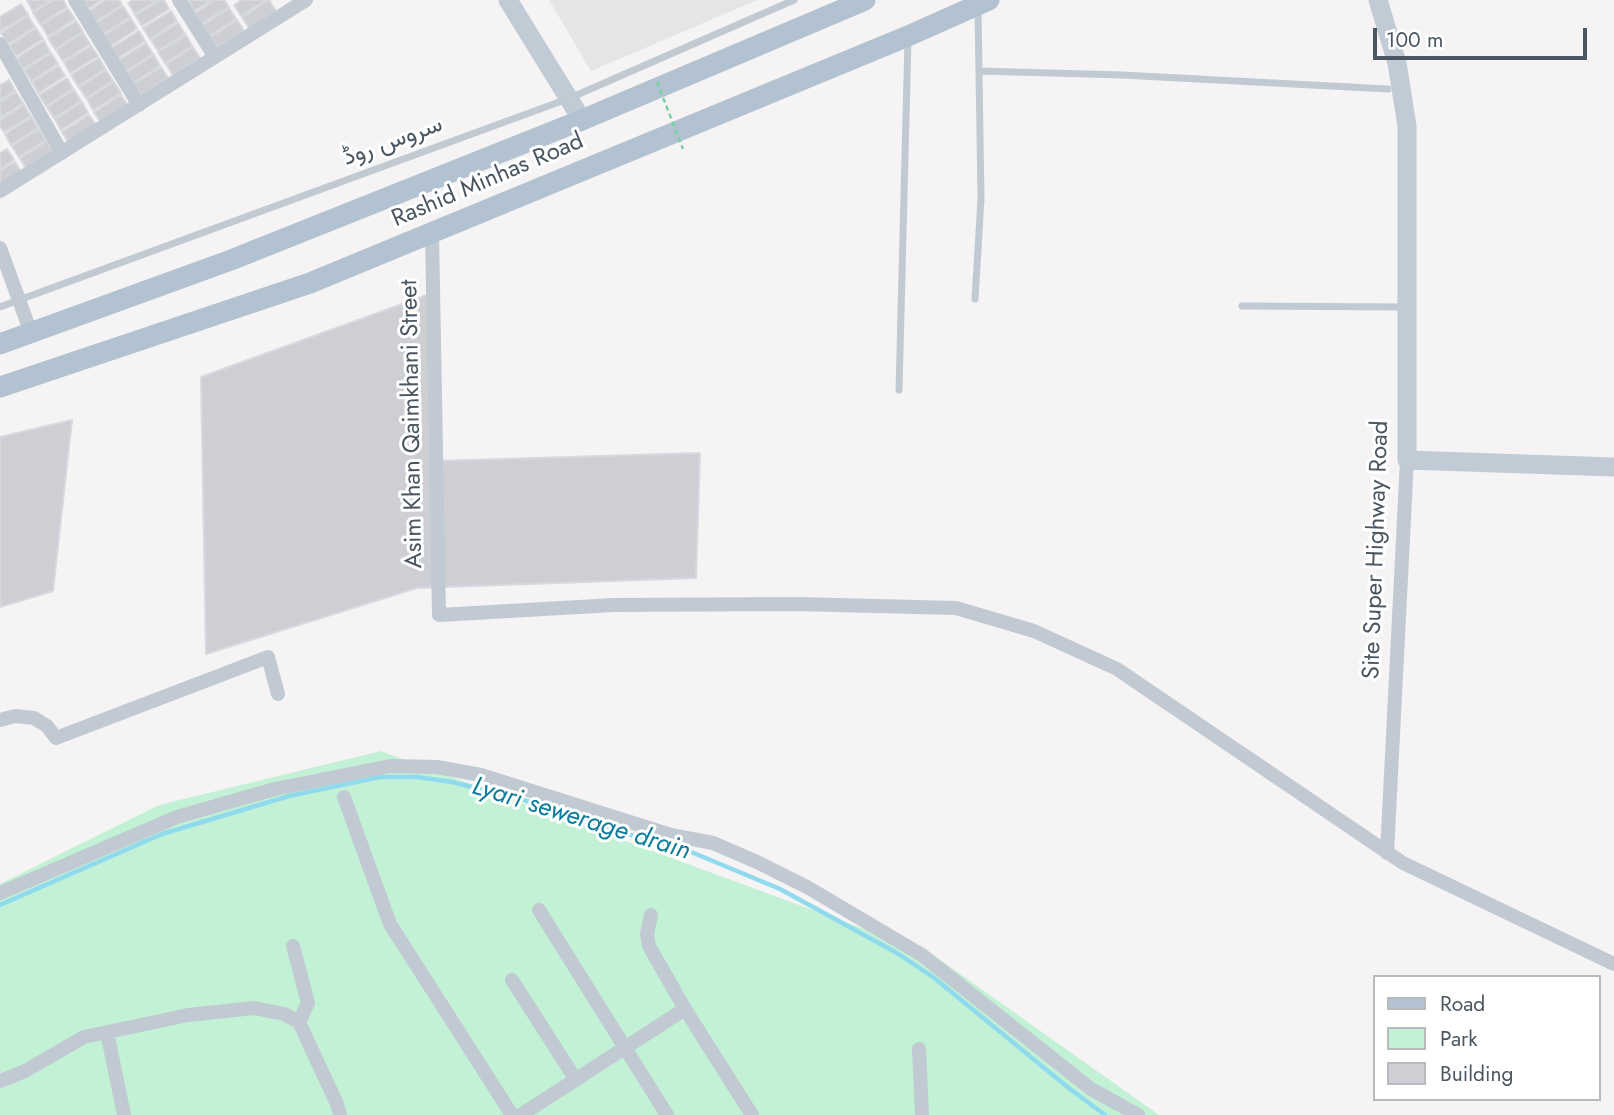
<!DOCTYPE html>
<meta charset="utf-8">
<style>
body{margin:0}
#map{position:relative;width:1614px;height:1115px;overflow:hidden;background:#f5f3f3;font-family:Jost,sans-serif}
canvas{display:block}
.legend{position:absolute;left:1373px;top:975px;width:228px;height:126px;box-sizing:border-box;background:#fff;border:2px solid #b7bbc0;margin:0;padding:9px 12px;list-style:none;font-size:21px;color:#4a5661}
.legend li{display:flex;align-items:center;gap:14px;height:35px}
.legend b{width:35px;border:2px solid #b7bbc0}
.scale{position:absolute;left:1373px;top:28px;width:214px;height:32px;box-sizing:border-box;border:4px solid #4a5661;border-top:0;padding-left:9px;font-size:21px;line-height:24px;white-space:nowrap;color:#4a5661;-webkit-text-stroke:5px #fff;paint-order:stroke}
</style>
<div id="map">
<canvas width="1614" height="1115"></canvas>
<ul class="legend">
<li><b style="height:9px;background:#b3c2d1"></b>Road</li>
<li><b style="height:19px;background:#c3f1d5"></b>Park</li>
<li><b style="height:19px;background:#cdcfd5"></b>Building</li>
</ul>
<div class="scale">100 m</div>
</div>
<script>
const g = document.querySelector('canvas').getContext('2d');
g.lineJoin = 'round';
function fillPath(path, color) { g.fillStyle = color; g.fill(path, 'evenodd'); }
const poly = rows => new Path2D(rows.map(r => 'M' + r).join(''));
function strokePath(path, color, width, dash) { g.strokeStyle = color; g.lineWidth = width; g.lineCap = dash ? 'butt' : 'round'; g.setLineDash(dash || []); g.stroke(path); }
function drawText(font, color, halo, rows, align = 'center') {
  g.font = font + ' Jost,Vazirmatn,sans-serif'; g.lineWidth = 6; g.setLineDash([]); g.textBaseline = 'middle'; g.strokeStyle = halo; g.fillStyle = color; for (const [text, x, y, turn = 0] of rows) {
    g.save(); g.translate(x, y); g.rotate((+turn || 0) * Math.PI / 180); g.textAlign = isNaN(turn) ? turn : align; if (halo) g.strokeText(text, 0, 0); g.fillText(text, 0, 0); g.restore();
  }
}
fillPath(poly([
 [549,0,757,0,591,71]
]), '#e6e4e5');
fillPath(poly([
 [381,751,932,954,1159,1115,0,1115,0,884,159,805]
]), '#c3f1d5');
strokePath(poly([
 [0,905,162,834,289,796,380,777,417,777,452,782,539,804,627,834,684,849,780,889,897,953,933,977,1070,1089,1105,1115]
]), '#90daee', 4.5);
const building = poly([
 [27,0,51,0,33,11,27,0],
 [54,0,63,0,67,7,40,24,33,13,54,0],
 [82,0,102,0,88,9,82,0],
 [106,0,119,0,122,5,95,22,89,11,106,0],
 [133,0,157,0,135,14,128,3,133,0],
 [160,0,164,0,169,9,142,26,135,15,160,0],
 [188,0,212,0,194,11,188,0],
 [215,0,224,0,229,7,201,24,195,13,215,0],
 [242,0,266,0,241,16,234,5,242,0],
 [269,0,276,11,249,28,242,17,269,0],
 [21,4,28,15,0,31,0,17,21,4],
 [123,6,130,17,103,34,96,23,123,6],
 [229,8,236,19,209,36,203,25,229,8],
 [68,9,75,19,48,36,41,25,68,9],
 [171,11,177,21,150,39,143,28,171,11],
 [28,16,35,27,8,44,1,33,28,16],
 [131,18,137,29,110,46,104,35,131,18],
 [237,20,244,31,217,48,210,37,237,20],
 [76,21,83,32,55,49,48,38,76,21],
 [178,23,185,34,158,51,151,40,178,23],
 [36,28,43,39,16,56,9,46,36,28],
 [139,31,145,41,118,58,111,48,139,31],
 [83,33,90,44,63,61,56,50,83,33],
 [186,35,192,46,165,63,158,52,186,35],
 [44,41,50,52,23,69,17,58,44,41],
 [146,43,153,54,126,71,119,60,146,43],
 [91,46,98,56,70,73,64,62,91,46],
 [193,47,200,58,173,75,166,64,193,47],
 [51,53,58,64,31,81,24,70,51,53],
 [154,55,160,66,133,83,127,72,154,55],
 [99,58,105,69,78,86,71,75,99,58],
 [59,66,65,76,38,93,32,82,59,66],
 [161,67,168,78,141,95,134,84,161,67],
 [106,70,113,81,86,98,79,87,106,70],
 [67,78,73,89,46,106,39,95,67,78],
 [9,80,15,91,0,100,0,85,9,80],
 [114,82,121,93,93,110,87,99,114,82],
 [74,90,81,101,54,118,47,107,74,90],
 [16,92,23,103,0,118,0,102,16,92],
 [121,95,128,106,101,123,94,112,121,95],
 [82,102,88,113,61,130,55,119,82,102],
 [24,105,31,116,4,132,0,126,0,120,24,105],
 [89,115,96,125,69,143,62,132,89,115],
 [32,117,38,128,11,145,5,134,32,117],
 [39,129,46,140,19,157,12,146,39,129],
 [47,141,53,152,26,169,20,158,47,141],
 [7,149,14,160,0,169,0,153,7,149],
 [15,162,21,172,0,186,0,171,15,162],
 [430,294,436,461,700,453,696,578,417,588,206,654,201,377,430,294],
 [72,420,53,591,0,607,0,437,72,420]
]);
fillPath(building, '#cdcfd5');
strokePath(building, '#d7d9de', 2);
strokePath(poly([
 [979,71,1122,75,1388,89],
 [975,299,981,199,978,9],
 [1242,306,1404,307],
 [0,307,570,98,794,0],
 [899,390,908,40]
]), '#c1cad2', 7);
strokePath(poly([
 [75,0,139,105],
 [179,0,215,57],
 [0,44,62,153],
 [0,191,306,0],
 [432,232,439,615,614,605,796,604,956,608,1034,631,1117,669,1403,863,1614,964],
 [0,248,31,333],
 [0,720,15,716,34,718,47,726,56,738,268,657,278,694],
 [344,797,390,924,512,1115],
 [1387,853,1407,460],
 [0,893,177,817,275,789,390,766,437,767,481,775,671,835,713,843,757,862,807,887,922,955,1091,1089,1138,1115],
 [539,910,667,1115],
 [651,915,647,934,649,946,685,1009,752,1115],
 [293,946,308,1003,299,1022],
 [512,980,576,1080],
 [107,1032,124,1115],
 [919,1049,922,1115],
 [0,1081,25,1071,84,1037,188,1015,254,1008,284,1014,299,1022,337,1104,340,1115],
 [521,1115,685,1009]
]), '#c1cad2', 14);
strokePath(poly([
 [508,0,582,120],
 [1378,0,1397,63,1407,126,1407,460,1614,467]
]), '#c1cbd6', 19);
strokePath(poly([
 [0,344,231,260,582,120,865,0],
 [0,387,310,283,908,36,989,0]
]), '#b3c2d1', 21);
strokePath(poly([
 [657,82,683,149]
]), '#7ad0a6', 2.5, [5, 3.5]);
drawText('24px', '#4a5661', '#fff', [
 ["سروس روڈ",393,142,-20],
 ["Rashid Minhas Road",488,181,-23],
 ["Asim Khan Qaimkhani Street",413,424,-91],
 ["Site Super Highway Road",1377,550,-88]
]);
drawText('italic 26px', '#0c7c9b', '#fff', [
 ["Lyari sewerage drain",581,820,17]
]);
</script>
